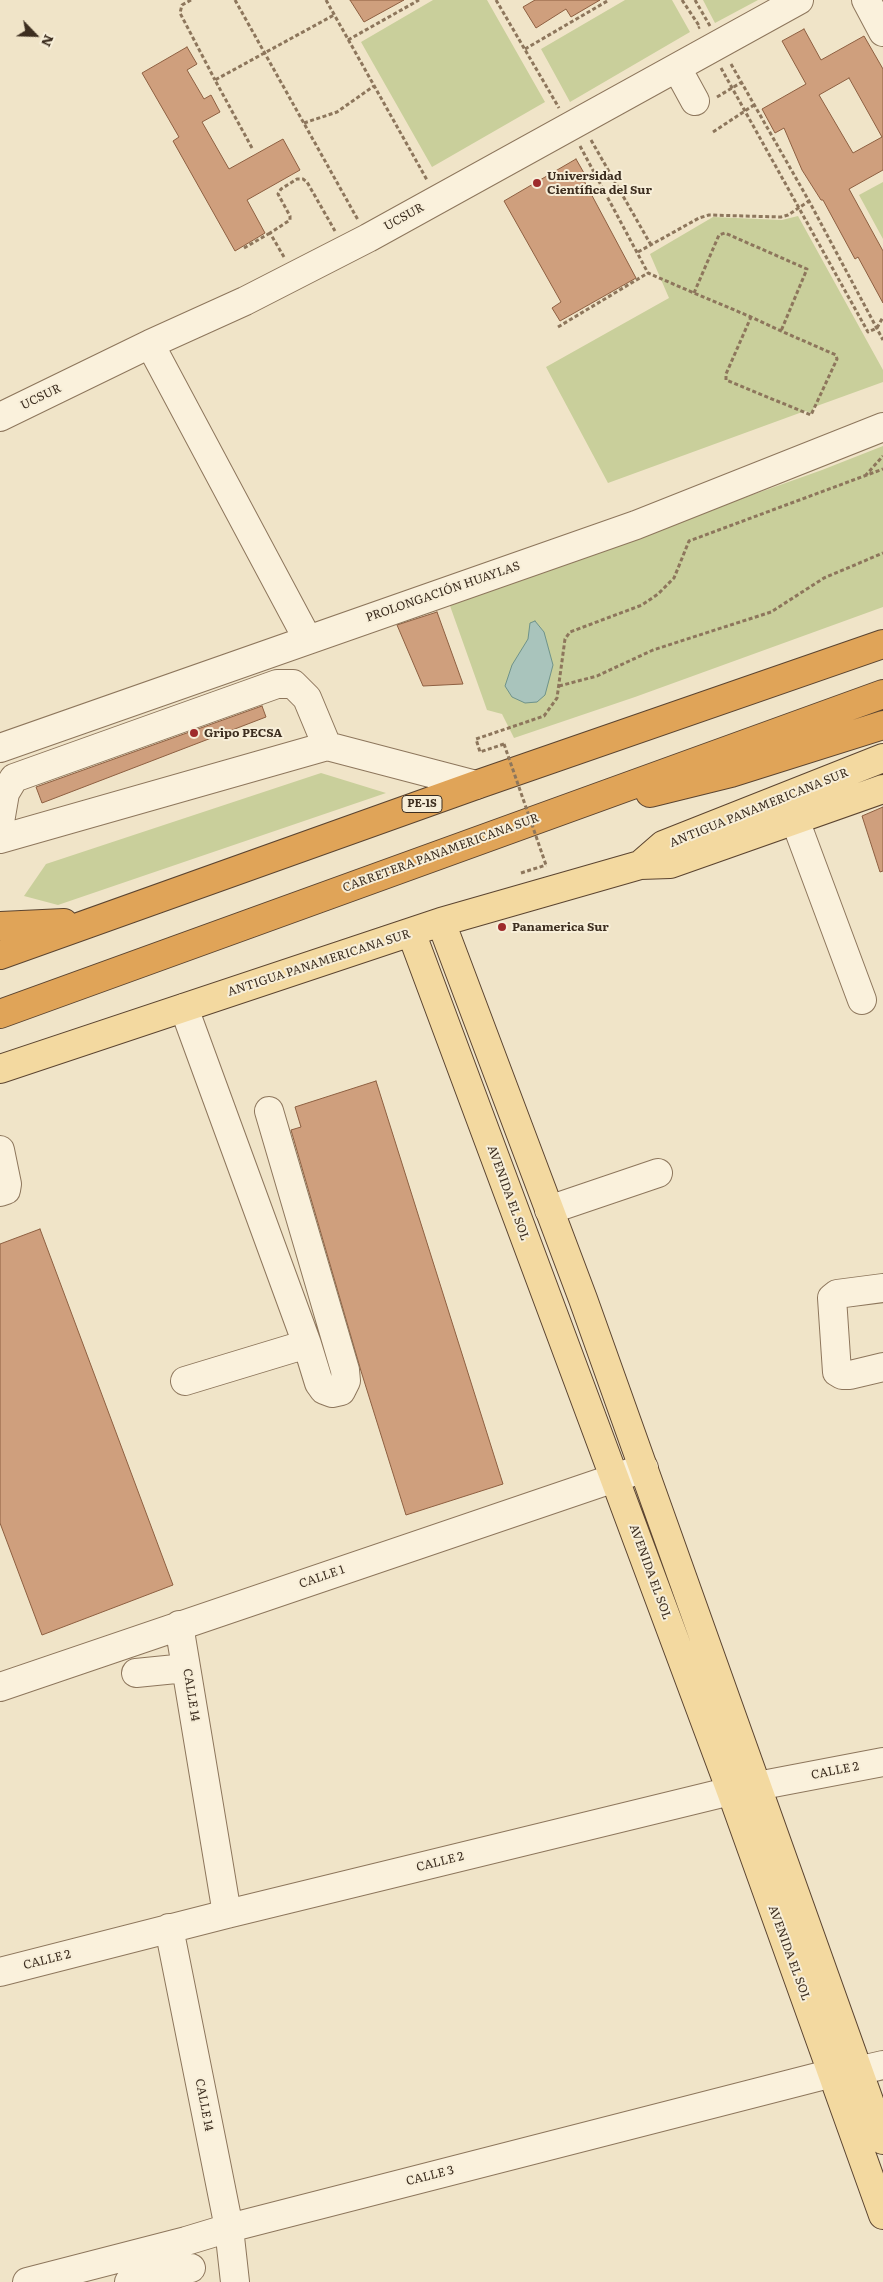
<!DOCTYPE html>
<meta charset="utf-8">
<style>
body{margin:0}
#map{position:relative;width:883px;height:2282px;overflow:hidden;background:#f0e4c8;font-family:Literata,serif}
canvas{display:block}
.north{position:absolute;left:10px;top:10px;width:50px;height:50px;-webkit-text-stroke:4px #f7eed8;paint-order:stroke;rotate:114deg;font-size:14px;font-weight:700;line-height:20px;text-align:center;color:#3d2e20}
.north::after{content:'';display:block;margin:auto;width:18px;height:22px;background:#3d2e20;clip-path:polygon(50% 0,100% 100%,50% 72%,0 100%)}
</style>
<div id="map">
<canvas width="883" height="2282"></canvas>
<div class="north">N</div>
</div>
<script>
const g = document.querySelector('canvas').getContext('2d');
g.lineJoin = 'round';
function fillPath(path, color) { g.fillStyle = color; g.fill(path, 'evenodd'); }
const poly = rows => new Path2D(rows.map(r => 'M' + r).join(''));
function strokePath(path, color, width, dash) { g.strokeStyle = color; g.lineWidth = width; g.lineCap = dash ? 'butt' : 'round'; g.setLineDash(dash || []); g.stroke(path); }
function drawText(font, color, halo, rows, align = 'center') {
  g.font = font + ' Literata,serif'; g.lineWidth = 4; g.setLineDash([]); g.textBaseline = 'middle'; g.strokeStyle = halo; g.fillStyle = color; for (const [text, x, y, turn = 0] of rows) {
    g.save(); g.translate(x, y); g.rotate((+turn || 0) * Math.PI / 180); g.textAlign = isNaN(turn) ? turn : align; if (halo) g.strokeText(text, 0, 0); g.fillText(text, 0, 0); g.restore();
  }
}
fillPath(poly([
 [433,0,487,0,545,102,432,167,361,42],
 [625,0,672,0,690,32,570,102,541,49],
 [703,0,758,0,715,23],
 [883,182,883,239,859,195],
 [798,216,883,370,883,382,814,407,812,413,805,411,608,483,546,367,669,298,650,254,713,217,782,220],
 [883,446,883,607,635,697,514,738,502,714,487,710,449,603,822,470],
 [321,773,386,793,58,905,24,896,46,864]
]), '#c9cf9b');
const water = poly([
 [535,621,544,632,553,665,545,695,537,702,525,703,512,697,505,686,512,665,528,639,530,623,535,621]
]);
fillPath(water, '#a9c4bc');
strokePath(water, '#6f938a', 1);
const building = poly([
 [350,0,404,0,364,22,350,0],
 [535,0,600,0,571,17,566,9,536,28,523,7,535,0],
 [804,29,821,60,864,36,883,69,883,170,849,189,883,251,883,303,858,257,855,259,823,200,821,200,802,170,784,128,775,133,762,109,806,84,782,41,804,29],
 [849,78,882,137,853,153,819,95,849,78],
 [187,47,197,64,187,70,204,99,211,95,220,112,202,122,229,169,283,139,300,170,247,200,265,233,235,251,173,141,179,137,142,73,187,47],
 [576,159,584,173,581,175,636,278,560,321,552,308,561,302,504,201,576,159],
 [437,612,463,684,423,686,397,625,437,612],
 [262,706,266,717,42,803,36,787,262,706],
 [883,807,883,871,880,872,862,816,883,807],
 [376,1081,503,1484,406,1515,361,1371,291,1130,301,1127,295,1107,376,1081],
 [40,1229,173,1585,42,1635,0,1523,0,1244,40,1229]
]);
fillPath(building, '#cf9f7d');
strokePath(building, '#8d5f41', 1);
const minor = poly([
 [866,0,883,32],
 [677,68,695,101],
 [150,344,308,640],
 [0,417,150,344,245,301,368,238,799,0],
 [0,748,636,525,883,427],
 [795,820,862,1000],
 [0,822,5,793,14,778,277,684,293,684,307,698,327,746],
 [0,839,327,746,476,785],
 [184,1008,307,1344,185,1381],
 [269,1111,345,1370,346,1381,341,1391,332,1393,324,1390,319,1383,307,1344],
 [0,1150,7,1184,6,1190,0,1192],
 [549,1210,658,1173],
 [883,1288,837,1294,832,1298,837,1372,842,1375,850,1375,883,1367],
 [179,1625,227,1914],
 [136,1673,186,1668],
 [0,1687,644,1468],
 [169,1928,229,2228,235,2282],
 [0,1972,227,1914,731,1791,883,1762],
 [857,2071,883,2065],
 [27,2282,186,2241,229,2228,833,2073],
 [129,2282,191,2268]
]);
const major = poly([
 [640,865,663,845,883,758],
 [441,922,583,1299,883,2140],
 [411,932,731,1791,883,2215],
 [0,1069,441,922,640,865,670,864,883,789]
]);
const highway = poly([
 [650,793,731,773,883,725],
 [0,926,64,923],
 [0,955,476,785,883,644],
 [0,1014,883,694]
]);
strokePath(minor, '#8d765c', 30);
strokePath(major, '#5b4430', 30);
strokePath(highway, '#5b4430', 30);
strokePath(poly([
 [191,0,182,5,180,13,215,80],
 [235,0,358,220],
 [326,0,427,180],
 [496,0,559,108],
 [682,0,700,27,698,28],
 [695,0,710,26],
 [348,40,419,0],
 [525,49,609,0],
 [731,64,809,201,883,340],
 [721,68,868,332,877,328,883,317],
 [717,97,742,82],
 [304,123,337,112,374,86],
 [713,132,754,105],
 [591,140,651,245],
 [580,146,648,273,694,293,751,317,781,331,836,355,837,359,811,415,726,380,726,374,751,317],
 [252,148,215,80,334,15],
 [244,248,270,233],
 [638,252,699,218,709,215,781,217,788,215,809,201],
 [284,257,270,233,290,220,290,216,278,194,281,189,297,179,303,179,307,182,335,231],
 [694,293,719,235,725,233,807,269,781,331],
 [558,327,648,273],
 [865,476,883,456],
 [559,686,597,676,653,650,771,612,824,578,883,553],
 [504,744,480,752,476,739,544,716,557,698,565,639,570,632,642,605,658,594,674,578,689,541,883,469],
 [521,873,546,865]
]), '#8d765c', 3, [4, 2.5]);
strokePath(minor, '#faf1dc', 28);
strokePath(major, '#f3d9a0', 28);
strokePath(highway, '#e0a458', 28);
strokePath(poly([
 [504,744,546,865]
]), '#8d765c', 3, [4, 2.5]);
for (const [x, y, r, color] of [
 [537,183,5,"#9e2a2b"],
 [194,733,5,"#9e2a2b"],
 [502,927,5,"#9e2a2b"]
]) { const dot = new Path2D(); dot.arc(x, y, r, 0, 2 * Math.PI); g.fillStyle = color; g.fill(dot); strokePath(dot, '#f7eed8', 2); }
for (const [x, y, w] of [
 [422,804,40]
]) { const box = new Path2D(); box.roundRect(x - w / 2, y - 8.5, w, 17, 4); g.fillStyle = '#f7eed8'; g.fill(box); strokePath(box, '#3d2e20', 1); }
drawText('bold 11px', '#3d2e20', null, [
 ["PE-1S",422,804]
]);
drawText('bold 12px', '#3d2e20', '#f7eed8', [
 ["Universidad",547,176],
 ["Científica del Sur",547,190],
 ["Gripo PECSA",204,733],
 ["Panamerica Sur",512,927]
], 'left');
drawText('12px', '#3d2e20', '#f7eed8', [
 ["UCSUR",404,217,-29],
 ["UCSUR",41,397,-26],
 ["PROLONGACIÓN HUAYLAS",443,592,-19],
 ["ANTIGUA PANAMERICANA SUR",759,808,-22],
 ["CARRETERA PANAMERICANA SUR",441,853,-20],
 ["ANTIGUA PANAMERICANA SUR",319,963,-18],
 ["AVENIDA EL SOL",508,1193,70],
 ["AVENIDA EL SOL",650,1572,70],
 ["CALLE 1",322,1577,-19],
 ["CALLE 14",191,1695,81],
 ["CALLE 2",835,1771,-11],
 ["CALLE 2",440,1862,-14],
 ["AVENIDA EL SOL",789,1953,70],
 ["CALLE 2",47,1960,-14],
 ["CALLE 14",204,2105,79],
 ["CALLE 3",430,2176,-14]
]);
</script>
